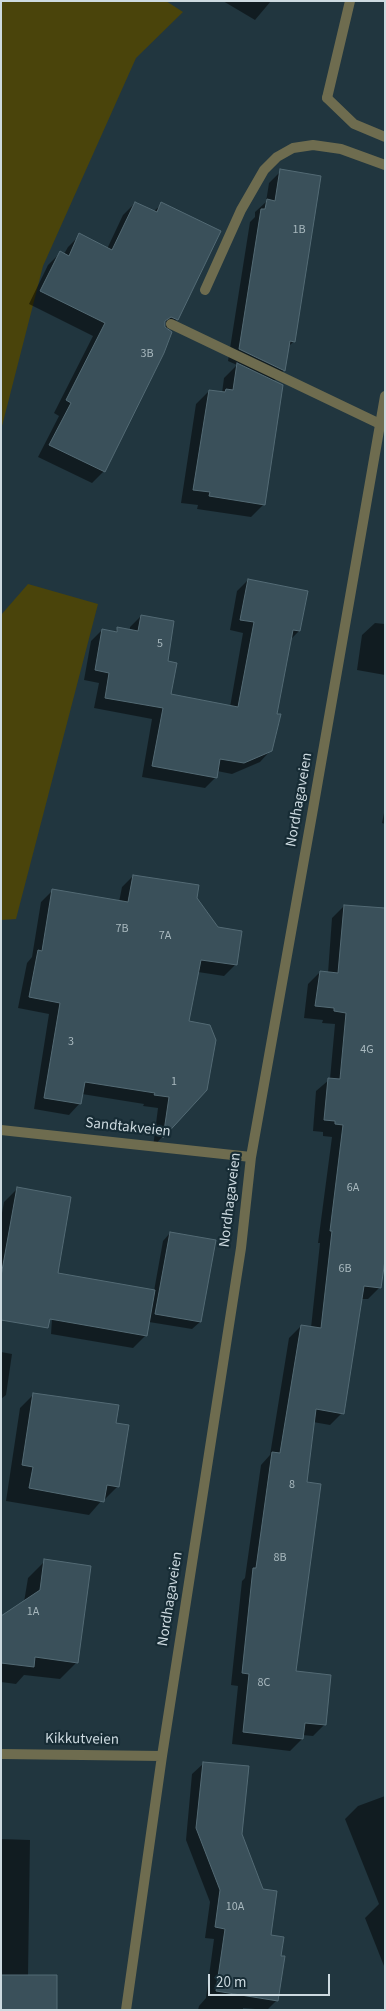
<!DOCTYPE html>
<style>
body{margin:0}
#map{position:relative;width:386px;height:2011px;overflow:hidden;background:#21363f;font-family:"Source Sans 3",sans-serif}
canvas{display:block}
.frame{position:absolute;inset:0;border:2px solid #cddae0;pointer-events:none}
.scale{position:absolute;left:208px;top:1974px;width:122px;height:22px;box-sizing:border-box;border:2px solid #cddae0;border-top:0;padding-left:6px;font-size:15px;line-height:18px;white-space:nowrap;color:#cddae0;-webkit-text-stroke:4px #172c35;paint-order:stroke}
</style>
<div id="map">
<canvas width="386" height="2011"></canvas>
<div class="frame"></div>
<div class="scale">20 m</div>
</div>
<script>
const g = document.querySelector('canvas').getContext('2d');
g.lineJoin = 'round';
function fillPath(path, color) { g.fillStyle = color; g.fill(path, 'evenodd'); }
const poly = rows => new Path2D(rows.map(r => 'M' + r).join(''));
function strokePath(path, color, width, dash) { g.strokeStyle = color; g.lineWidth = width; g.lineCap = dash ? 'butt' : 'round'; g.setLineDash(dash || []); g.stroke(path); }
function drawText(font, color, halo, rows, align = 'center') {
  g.font = font + ' "Source Sans 3",sans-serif'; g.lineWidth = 4.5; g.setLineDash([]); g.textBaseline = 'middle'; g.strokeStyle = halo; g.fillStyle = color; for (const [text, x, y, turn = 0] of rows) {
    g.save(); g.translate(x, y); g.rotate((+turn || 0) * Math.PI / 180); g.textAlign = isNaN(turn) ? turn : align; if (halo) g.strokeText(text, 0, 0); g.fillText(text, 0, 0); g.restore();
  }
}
fillPath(poly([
 [1,1,166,1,183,12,136,58,43,266,1,430],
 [28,584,98,604,16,919,1,920,1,615]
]), '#4a440b');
fillPath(poly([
 [223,1,271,1,255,20],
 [281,171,294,341,287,348,284,370,273,382,264,504,251,517,197,509,198,505,181,503,196,404,209,391,222,393,224,378,237,365,228,361,250,222,255,217,255,212,266,202,269,183],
 [135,203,153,212,162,204,177,319,167,330,104,471,92,483,38,457,59,416,54,413,93,336,29,304,48,265,60,253,64,254,68,247,80,235,107,249,123,215],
 [248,580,299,631,290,640,276,715,271,750,260,762,232,774,217,771,216,777,205,788,142,777,152,719,94,708,99,683,84,680,91,641,102,630,114,633,118,628,130,630,130,627,141,616,166,662,170,695,230,707,243,633,230,630,237,591],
 [375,623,385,624,385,675,357,670,362,635],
 [385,808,385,824,382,823],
 [133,876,195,898,217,928,241,932,235,965,224,976,198,972,188,1022,206,1089,153,1147,158,1108,143,1106,144,1104,82,1094,80,1103,69,1115,34,1109,49,1014,18,1008,27,963,32,957,41,902,53,890,119,902,122,887],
 [344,906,380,1287,368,1299,361,1299,342,1413,330,1425,313,1422,306,1483,295,1672,325,1724,313,1736,302,1735,302,1739,290,1751,232,1744,238,1686,231,1685,242,1581,245,1578,261,1465,270,1455,289,1338,301,1326,311,1328,320,1243,318,1243,332,1137,323,1136,323,1132,313,1131,316,1091,330,1079,335,1024,322,1023,323,1020,304,1018,308,984,320,972,328,973,332,918],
 [17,1189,1,1294,1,1218,4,1202],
 [170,1233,200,1322,192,1329,149,1322,146,1335,133,1348,51,1334,54,1289,154,1291,163,1241],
 [1,1352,12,1354,6,1395,1,1399],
 [33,1395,118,1486,105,1499,103,1499,89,1515,6,1501,20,1408],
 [45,1561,77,1662,60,1679,24,1675,16,1684,1,1682,1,1618,24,1602,28,1578],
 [204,1763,241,1835,269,1936,280,1957,277,2000,267,2010,243,2008,243,2010,198,2010,199,2006,206,1998,214,1939,205,1938,210,1902,186,1840,192,1774],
 [385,1796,385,1966,384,1966,365,1918,379,1904,345,1819,358,1806],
 [1,1839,30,1840,28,1976,1,2010]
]), '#0007');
const building = poly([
 [280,169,321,176,295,342,290,341,285,371,239,349,261,209,265,209,267,199,275,201,280,169],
 [135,202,157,212,161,202,221,231,178,320,171,317,165,321,165,327,172,332,164,353,105,472,49,445,71,403,66,400,105,323,40,291,60,251,69,256,79,233,112,250,135,202],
 [237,363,283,385,265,505,209,496,210,492,193,490,209,390,225,392,226,389,233,390,237,363],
 [248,579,308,591,300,631,293,630,277,714,281,714,272,751,244,763,220,759,217,778,152,766,163,708,105,698,109,673,95,670,102,629,117,632,117,627,138,631,141,615,174,621,168,661,177,663,171,694,238,707,254,622,240,620,248,579],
 [133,875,199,885,197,898,218,927,242,931,237,965,201,960,189,1021,210,1025,216,1040,207,1090,163,1138,169,1097,154,1095,155,1093,85,1082,81,1104,44,1098,60,1003,29,997,38,950,42,951,52,889,128,902,133,875],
 [344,905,385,908,385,1260,381,1288,364,1286,344,1414,316,1409,307,1482,321,1484,296,1671,331,1675,326,1725,305,1723,303,1739,243,1732,249,1674,242,1673,253,1568,256,1568,272,1452,280,1453,301,1325,321,1328,332,1231,330,1231,343,1125,335,1124,335,1121,324,1120,328,1078,340,1079,346,1013,334,1011,334,1008,315,1006,320,971,338,973,344,905],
 [17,1187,71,1197,58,1273,155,1290,147,1336,50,1319,48,1328,1,1320,1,1276,17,1187],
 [170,1232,216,1240,201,1322,155,1314,170,1232],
 [33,1393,119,1405,116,1423,129,1425,119,1487,107,1485,104,1502,29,1488,33,1467,22,1465,33,1393],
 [44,1559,91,1566,78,1663,35,1657,34,1667,1,1663,1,1616,40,1590,44,1559],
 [203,1762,249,1766,242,1834,263,1889,277,1891,271,1935,284,1937,281,1956,285,1956,278,2001,216,1991,225,1929,215,1927,220,1890,196,1828,203,1762],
 [1,1975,57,1975,57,2010,1,2010,1,1975]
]);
fillPath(building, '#3a505a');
strokePath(building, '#536a74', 1);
strokePath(poly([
 [327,98,350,1],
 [205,290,241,210,264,170,277,157,293,148,313,145,341,149,385,165],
 [171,324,380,424]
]), '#6e6c4f', 10);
strokePath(poly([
 [327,98,354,124,385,137],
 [1,1130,251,1157],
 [1,1754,162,1756],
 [126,2010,162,1756,241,1248,251,1157,313,809,385,396]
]), '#6e6c4f', 10);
drawText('12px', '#a8b8be', null, [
 ["1B",299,230],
 ["3B",147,354],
 ["5",160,644],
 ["7B",122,929],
 ["7A",165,936],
 ["3",71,1042],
 ["4G",367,1050],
 ["1",174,1082],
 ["6A",353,1188],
 ["6B",345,1269],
 ["8",292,1485],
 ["8B",280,1558],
 ["1A",33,1612],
 ["8C",264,1683],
 ["10A",235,1907]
]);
drawText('15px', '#cddae0', '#172c35', [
 ["Nordhagaveien",300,800,-80],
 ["Sandtakveien",128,1128,6],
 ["Nordhagaveien",231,1200,-83],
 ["Nordhagaveien",171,1599,-81],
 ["Kikkutveien",82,1740,1]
]);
</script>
